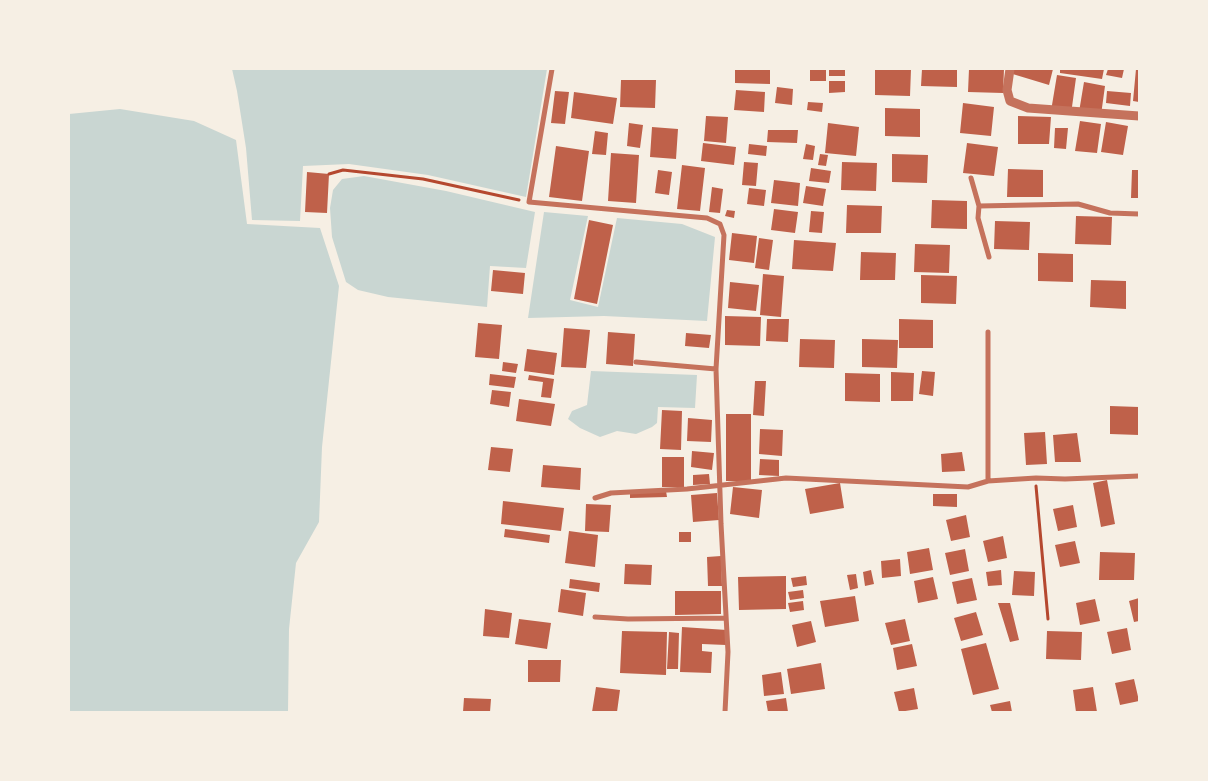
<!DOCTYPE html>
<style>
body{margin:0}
#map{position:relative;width:1208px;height:781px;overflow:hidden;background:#f6efe4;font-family:"Asap Condensed",sans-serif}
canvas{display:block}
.frame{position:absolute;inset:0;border:70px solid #f6efe4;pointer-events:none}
</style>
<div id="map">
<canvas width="1208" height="781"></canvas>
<div class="frame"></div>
</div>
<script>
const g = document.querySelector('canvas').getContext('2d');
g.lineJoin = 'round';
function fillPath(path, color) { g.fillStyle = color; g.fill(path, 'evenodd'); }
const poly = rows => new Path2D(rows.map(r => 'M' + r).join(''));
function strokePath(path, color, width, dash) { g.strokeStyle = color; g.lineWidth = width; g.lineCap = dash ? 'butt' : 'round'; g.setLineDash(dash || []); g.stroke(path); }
fillPath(poly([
 [232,69,547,69,526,197,428,175,349,164,303,166,300,221,252,220,246,148,237,91],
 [120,109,194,121,236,140,247,224,320,228,339,286,322,447,319,522,296,563,289,629,288,712,69,712,69,114],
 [364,176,446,191,535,212,526,268,490,266,487,307,388,297,358,290,346,282,332,237,330,208,333,190,342,179],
 [544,212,588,216,570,300,598,307,617,218,682,224,715,237,707,321,604,316,528,318],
 [591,371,697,375,695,408,658,407,657,423,652,427,636,434,617,431,600,437,580,428,568,419,572,411,587,405]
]), '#c9d6d2');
fillPath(poly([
 [735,69,770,69,770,84,735,83],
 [826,69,826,81,810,81,810,70],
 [829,69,845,69,845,76,829,76],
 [875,69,911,69,910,96,875,95],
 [922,69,957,69,957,87,921,86],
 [969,69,1004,69,1003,93,968,92],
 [1007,69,1053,69,1049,85,1006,72],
 [1060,69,1104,69,1102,79,1060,73],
 [1108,69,1124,69,1122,78,1106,75],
 [1136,69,1139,69,1139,102,1133,101],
 [1057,75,1076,78,1071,114,1051,111],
 [621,80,656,80,655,108,620,107],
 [829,81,845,81,845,92,829,93],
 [1084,82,1105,86,1101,115,1079,112],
 [777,87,793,89,792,105,775,103],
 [736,90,765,92,764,112,734,110],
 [555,91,569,92,565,124,551,123],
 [1107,91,1131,93,1130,106,1106,103],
 [574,92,617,98,613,124,571,118],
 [808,102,823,103,822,112,807,110],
 [963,103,994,107,991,136,960,133],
 [885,108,920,109,920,137,885,136],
 [706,116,728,117,726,143,704,141],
 [1018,116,1051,117,1049,144,1018,144],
 [1080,121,1101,124,1097,153,1075,151],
 [1106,122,1128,126,1123,155,1101,152],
 [629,123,643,125,640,148,627,146],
 [828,123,859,127,856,156,825,153],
 [652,127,678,129,676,159,650,157],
 [1055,128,1068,128,1066,149,1054,148],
 [768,130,798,130,797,143,767,142],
 [595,131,608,133,606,155,592,154],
 [703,143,736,147,734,165,701,161],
 [967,143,998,147,994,176,963,173],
 [749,144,767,146,766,156,748,154],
 [806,144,815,146,813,160,803,159],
 [556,146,589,151,582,201,549,197],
 [611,153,639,155,636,203,608,201],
 [820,154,828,155,826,166,818,165],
 [892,154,928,155,927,183,892,182],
 [744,162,758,163,756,186,742,185],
 [842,162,877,163,876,191,841,190],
 [682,165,705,168,700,211,677,209],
 [811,168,831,171,829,183,809,181],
 [1008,169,1043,170,1043,197,1007,197],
 [658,170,672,172,669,195,655,193],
 [1132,170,1139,170,1139,198,1131,198],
 [307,172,329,174,327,213,305,212],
 [774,180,800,183,798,206,771,203],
 [806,186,826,189,823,206,803,203],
 [712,187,723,189,720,213,709,212],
 [749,188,766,190,764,206,747,204],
 [932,200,967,201,967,229,931,228],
 [847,205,882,206,881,233,846,233],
 [774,209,798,212,795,233,771,230],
 [727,210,735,211,734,218,725,216],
 [811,211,824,212,822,233,809,232],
 [1076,216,1112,217,1111,245,1075,244],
 [589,220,613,225,597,304,574,299],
 [995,221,1030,222,1029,250,994,249],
 [732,233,757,236,754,263,729,260],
 [759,238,773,240,769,270,755,268],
 [794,240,836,243,833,271,792,269],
 [915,244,950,245,949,273,914,272],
 [861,252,896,253,895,280,860,280],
 [1038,253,1073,254,1073,282,1038,281],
 [493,270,525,273,523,294,491,291],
 [763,274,784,276,781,317,760,315],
 [921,275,957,276,956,304,921,303],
 [1091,280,1126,281,1126,309,1090,307],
 [730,282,759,285,756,311,728,308],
 [725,316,761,317,760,346,725,345],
 [767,319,789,319,788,342,766,341],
 [899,319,933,320,933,348,899,348],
 [478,323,502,325,499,359,475,357],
 [564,328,590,330,586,368,561,367],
 [608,332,635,334,633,366,606,364],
 [686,333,711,335,709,348,685,346],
 [800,339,835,340,834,368,799,367],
 [862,339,898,340,897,368,862,367],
 [527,349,557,353,554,375,524,371],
 [503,362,518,364,516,373,502,371],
 [922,371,935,372,933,396,919,394],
 [891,372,914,373,913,401,891,401],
 [845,373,880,374,880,402,845,401],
 [490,374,516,377,514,388,489,385],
 [529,375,554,379,551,398,541,397,543,382,528,380],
 [755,381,766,381,764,416,753,415],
 [492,390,511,392,509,407,490,404],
 [519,399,555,404,551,426,516,421],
 [1110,406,1139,407,1139,435,1110,434],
 [662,410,682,411,681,450,660,449],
 [726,414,751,414,751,481,726,481],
 [688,418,712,420,711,442,687,441],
 [760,429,783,430,782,456,759,454],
 [1045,432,1047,464,1026,465,1024,433],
 [1077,433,1081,462,1055,462,1053,435],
 [491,447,513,449,510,472,488,470],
 [692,451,714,453,712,470,691,467],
 [962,452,965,471,942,472,941,454],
 [662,457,684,457,684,487,662,487],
 [760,459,779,460,779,476,759,475],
 [543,465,581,468,580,490,541,487],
 [709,474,710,484,693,485,693,475],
 [1107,480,1115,524,1101,527,1093,483],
 [840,483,844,508,810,514,805,489],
 [733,487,762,490,759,518,730,514],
 [666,491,667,497,630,498,630,493],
 [717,493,719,520,693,522,691,495],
 [933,494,957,494,957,507,933,506],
 [503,501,564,508,561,531,501,524],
 [586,504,611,505,609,532,585,531],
 [1073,505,1077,527,1058,531,1053,509],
 [966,515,970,537,951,541,946,520],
 [505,529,550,535,549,543,504,537],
 [569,531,598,535,595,567,565,563],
 [679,532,691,532,691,542,679,542],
 [1003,536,1007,558,988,562,983,541],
 [1075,541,1080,563,1060,567,1055,545],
 [929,548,933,570,910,574,907,552],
 [965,549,969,571,950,575,945,553],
 [1100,552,1135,553,1134,580,1099,580],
 [721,556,722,586,708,586,707,557],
 [900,559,901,576,882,578,881,561],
 [625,564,652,565,651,585,624,584],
 [871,570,874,584,865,586,863,572],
 [1001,570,1002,585,988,586,986,572],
 [1014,571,1035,572,1034,596,1012,595],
 [856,574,858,588,850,590,847,575],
 [786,576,786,609,739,610,738,577],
 [806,576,807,585,793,587,791,578],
 [933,577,938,599,918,603,914,581],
 [972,578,977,600,957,604,952,582],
 [570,579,600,583,599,592,569,588],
 [561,589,586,593,583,616,558,612],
 [803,590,804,598,790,600,788,592],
 [675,591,721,591,721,614,675,615],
 [855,596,859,621,825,627,820,601],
 [1139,598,1139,621,1134,622,1129,601],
 [1095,599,1100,621,1080,625,1076,603],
 [803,601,804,610,790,612,788,603],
 [998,603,1010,603,1019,640,1010,642],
 [485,609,512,613,509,638,483,636],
 [976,612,983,635,961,641,954,618],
 [519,619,551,623,547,649,515,644],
 [905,619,910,641,891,645,885,623],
 [811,621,816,642,797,647,792,625],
 [682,627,727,630,726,645,702,644,702,651,712,652,711,673,680,672],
 [1127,628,1131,650,1112,654,1107,632],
 [622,631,667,632,666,675,620,673],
 [1047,631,1082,632,1081,660,1046,659],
 [669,632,679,633,678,669,667,669],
 [986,643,999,689,973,695,961,649],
 [912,644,917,666,897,670,893,648],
 [528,660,561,660,560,682,528,682],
 [821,663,825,689,791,694,787,669],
 [781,672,784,694,764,696,762,675],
 [1134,679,1139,701,1120,705,1115,683],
 [596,687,620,690,617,712,592,712],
 [1093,687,1097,712,1076,712,1073,690],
 [914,688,918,709,899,712,894,692],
 [464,698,491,699,490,712,463,712],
 [786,698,788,712,768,712,766,701],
 [1010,701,1012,712,992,712,990,705]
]), '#bf614a');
strokePath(poly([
 [329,174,343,170,423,179,519,200],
 [1036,486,1048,619]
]), '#b5482f', 3);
strokePath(poly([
 [552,69,529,202,707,218,720,224,724,235,716,369,721,524,728,652,725,712],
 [971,178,979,206,978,218,989,257],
 [979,206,1078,204,1110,213,1139,214],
 [636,362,716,369],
 [988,481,988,332],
 [595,498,611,493,687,489,786,478,968,487,988,481,1036,478,1065,479,1139,476],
 [595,617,628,619,726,618]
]), '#c5725c', 5);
strokePath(poly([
 [1010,69,1007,90,1010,101,1028,108,1139,116]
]), '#c5725c', 9);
</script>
